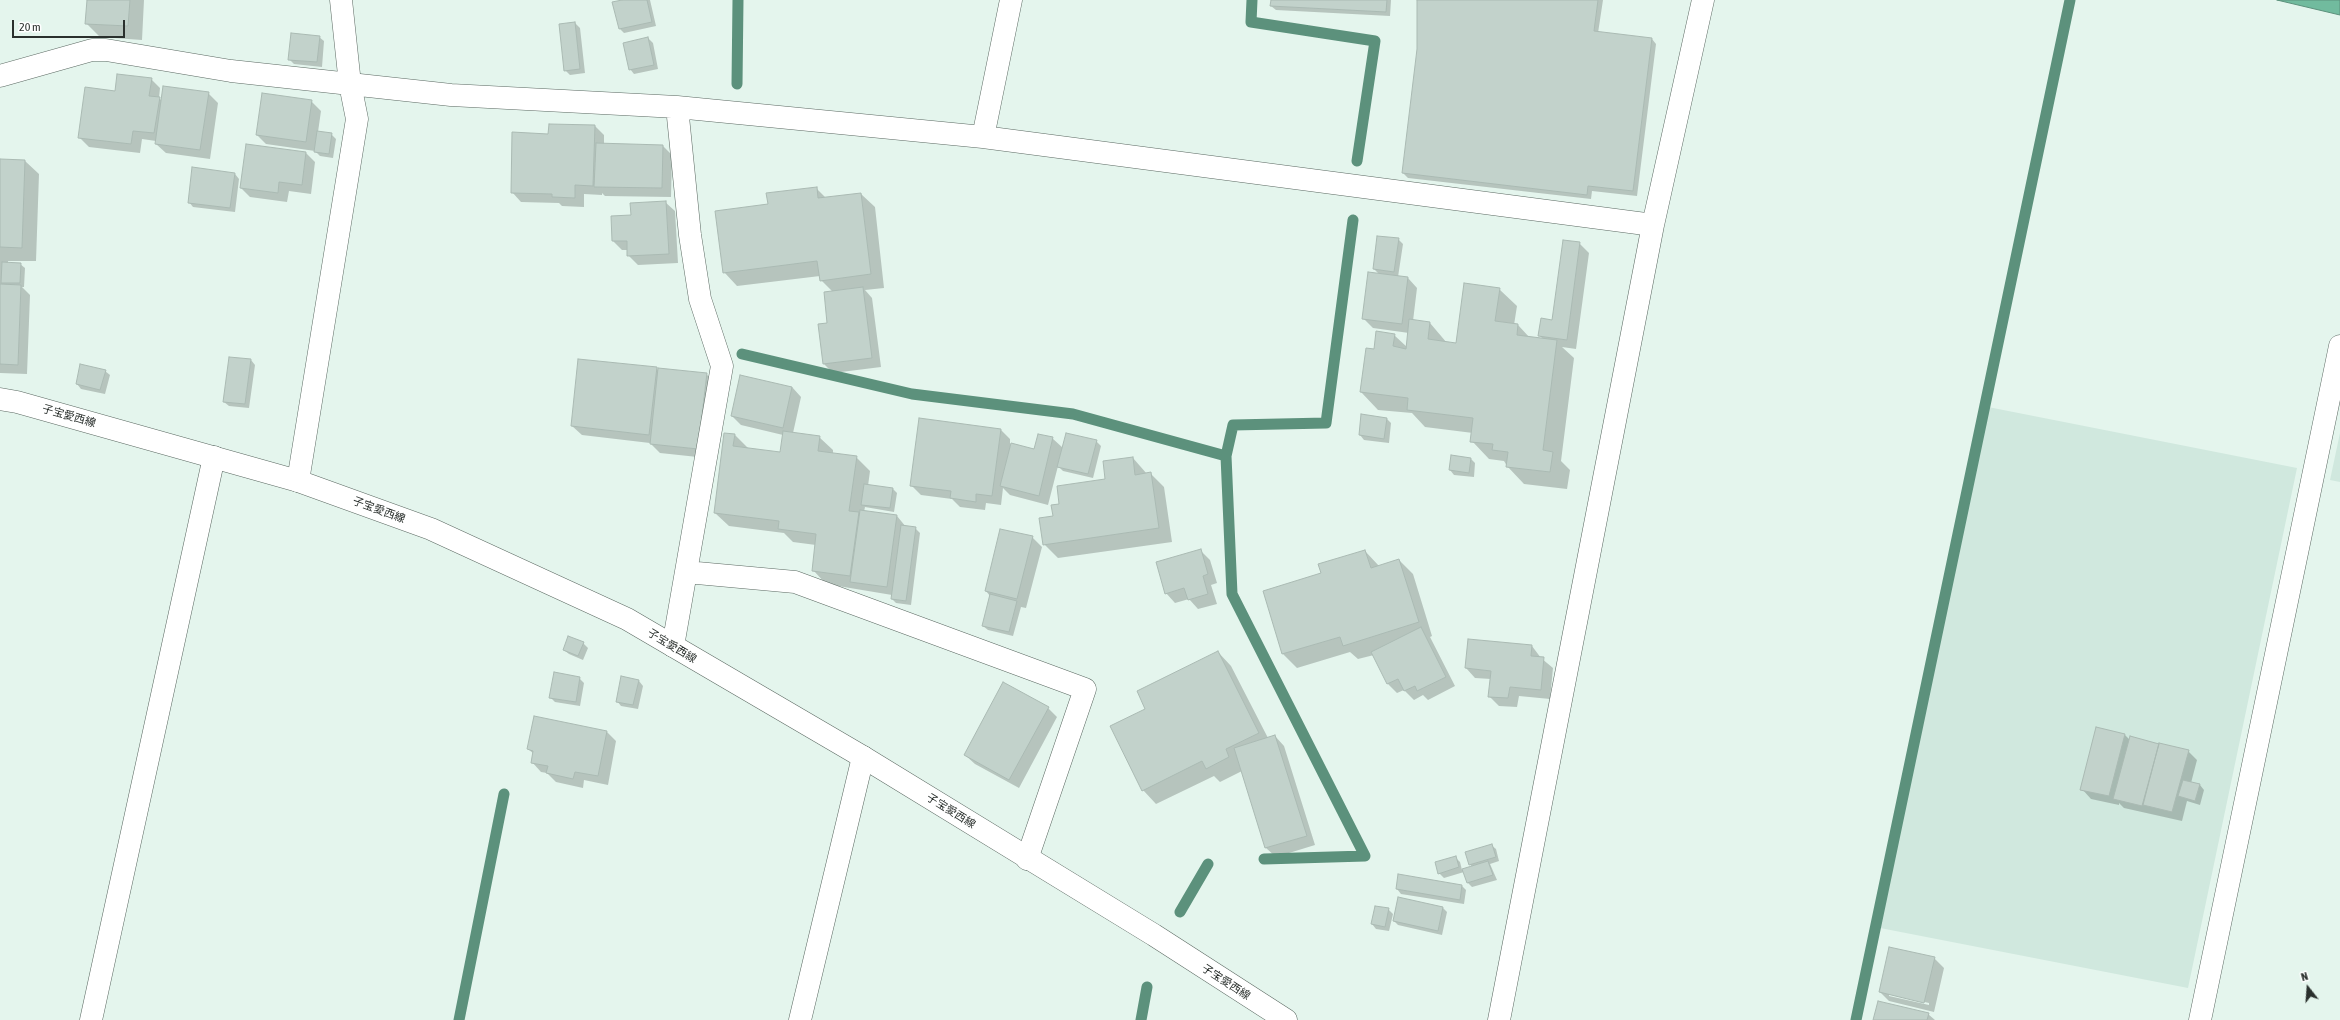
<!DOCTYPE html>
<meta charset="utf-8">
<style>
body{margin:0}
#map{position:relative;width:2340px;height:1020px;overflow:hidden;background:#e4f5ed;font-family:"Asap Condensed",sans-serif}
canvas{display:block}
.north{position:absolute;left:2288px;top:968px;width:40px;height:40px;-webkit-text-stroke:3px #fff;paint-order:stroke;rotate:343deg;font-size:11px;font-weight:700;line-height:16px;text-align:center;color:#2a302d}
.north::after{content:'';display:block;margin:auto;width:14px;height:18px;background:#2a302d;clip-path:polygon(50% 0,100% 100%,50% 72%,0 100%)}
.scale{position:absolute;left:12px;top:20px;width:113px;height:18px;box-sizing:border-box;border:2px solid #2a302d;border-top:0;padding-left:5px;font-size:12px;line-height:14px;white-space:nowrap;color:#2a302d;-webkit-text-stroke:3px #fff;paint-order:stroke}
</style>
<div id="map">
<canvas width="2340" height="1020"></canvas>
<div class="north">N</div>
<div class="scale">20 m</div>
</div>
<script>
const g = document.querySelector('canvas').getContext('2d');
g.lineJoin = 'round';
function fillPath(path, color) { g.fillStyle = color; g.fill(path, 'evenodd'); }
const poly = rows => new Path2D(rows.map(r => 'M' + r).join(''));
function strokePath(path, color, width, dash) { g.strokeStyle = color; g.lineWidth = width; g.lineCap = dash ? 'butt' : 'round'; g.setLineDash(dash || []); g.stroke(path); }
function drawText(font, color, halo, rows, align = 'center') {
  g.font = font + ' "Asap Condensed","Noto Sans JP",sans-serif'; g.lineWidth = 3.5; g.setLineDash([]); g.textBaseline = 'middle'; g.strokeStyle = halo; g.fillStyle = color; for (const [text, x, y, turn = 0] of rows) {
    g.save(); g.translate(x, y); g.rotate((+turn || 0) * Math.PI / 180); g.textAlign = isNaN(turn) ? turn : align; if (halo) g.strokeText(text, 0, 0); g.fillText(text, 0, 0); g.restore();
  }
}
fillPath(poly([
 [1983,406,2297,468,2188,988,1875,927],
 [2340,433,2340,482,2330,480]
]), '#d0e8de');
const water = poly([
 [2277,0,2340,0,2340,15,2277,0]
]);
fillPath(water, '#71bb9e');
strokePath(water, '#5c917c', 1);
fillPath(poly([
 [88,0,144,0,142,40,100,37,86,23],
 [626,0,650,0,656,26,624,33,620,29],
 [1272,0,1391,0,1390,16,1276,10,1271,6],
 [1418,0,1603,0,1598,33,1652,39,1656,44,1637,196,1592,191,1591,199,1408,178,1403,173,1418,49],
 [575,23,580,28,585,73,570,75,565,70],
 [319,37,324,41,322,67,294,64,289,59],
 [648,38,653,43,658,69,634,74,630,69],
 [151,79,160,88,159,98,162,101,208,93,218,103,210,159,166,153,156,144,156,141,142,139,140,153,89,147,79,137,116,92],
 [311,101,321,111,318,132,331,134,336,139,333,158,320,156,315,151,266,144,257,135],
 [594,125,604,135,604,144,663,146,672,155,671,197,605,196,602,193,602,195,584,194,584,207,562,206,559,203,521,202,512,192,549,135],
 [306,153,315,162,311,194,289,191,287,202,250,197,241,188],
 [0,160,25,161,39,174,36,261,8,261,8,263,20,264,25,268,24,287,22,287,30,295,27,374,0,373],
 [235,174,239,179,235,212,193,207,189,202],
 [816,188,826,198,861,194,875,207,884,288,865,290,872,298,881,367,833,373,824,364,833,292,821,280,820,276,737,286,724,272,769,205],
 [665,202,675,211,678,263,638,265,628,255,628,250,622,250,613,241,632,216],
 [1398,239,1403,244,1398,277,1408,278,1417,288,1413,321,1430,323,1447,343,1457,344,1499,289,1517,306,1514,325,1518,325,1530,338,1543,339,1540,336,1553,321,1579,243,1589,253,1576,349,1562,347,1574,358,1561,461,1570,470,1567,489,1524,484,1507,466,1504,461,1489,459,1472,441,1473,433,1425,427,1412,413,1378,410,1361,392,1375,350,1394,335,1407,347,1409,333,1373,328,1363,318,1380,275,1374,269],
 [251,360,255,365,249,408,229,406,224,402],
 [656,368,659,371,706,374,716,383,707,458,660,453,650,443,582,435,572,426],
 [105,371,110,375,105,394,81,389,77,384],
 [792,387,801,397,793,433,819,437,833,450,833,454,856,457,870,471,868,486,893,489,897,493,894,512,865,507,864,512,897,516,906,527,915,528,920,533,911,605,896,603,892,599,892,595,826,584,813,570,816,545,793,542,784,533,729,526,715,513,735,435,749,449,781,453,783,435,741,425,732,416],
 [1386,418,1391,423,1389,443,1364,440,1360,435],
 [1001,430,1010,439,1010,449,1035,450,1052,438,1063,448,1096,441,1101,446,1093,478,1063,471,1058,466,1048,505,1010,495,1003,488,1001,505,986,503,985,510,960,507,952,499,921,495,911,485],
 [1133,458,1147,474,1150,473,1164,487,1172,542,1058,558,1044,544,1061,505,1106,480],
 [1471,459,1475,463,1474,477,1454,475,1450,470],
 [1032,537,1042,547,1026,608,1021,607,1013,636,988,630,983,626,990,596,986,591],
 [1201,551,1210,560,1217,583,1211,585,1217,604,1198,609,1189,599,1175,603,1166,593],
 [1365,551,1379,566,1399,560,1413,574,1432,636,1430,637,1455,686,1428,700,1423,695,1414,700,1404,690,1397,693,1388,684,1374,655,1358,659,1350,652,1297,668,1283,654,1264,592,1322,574],
 [1468,640,1532,646,1541,658,1553,668,1550,699,1519,696,1517,707,1499,706,1489,696,1491,679,1475,678,1466,668],
 [583,643,588,648,583,660,569,654,564,650],
 [1218,652,1231,666,1268,738,1275,736,1284,746,1315,845,1276,857,1266,848,1242,771,1220,782,1214,776,1156,804,1143,790],
 [579,678,584,683,580,706,555,702,550,697],
 [639,681,643,686,638,709,621,706,617,701],
 [1048,708,1057,717,1019,788,975,764,965,755],
 [534,717,607,732,616,741,608,785,584,780,583,788,556,782,547,773,541,772,532,762,534,754,528,749],
 [2125,735,2130,740,2188,751,2197,760,2191,783,2200,785,2204,790,2200,805,2187,801,2182,821,2124,808,2119,803,2119,805,2091,799,2082,789],
 [1491,845,1496,849,1499,861,1490,864,1497,880,1472,887,1468,883,1464,872,1444,878,1439,873,1455,857,1460,862,1462,870,1472,867,1470,864],
 [1462,886,1466,890,1464,904,1401,894,1397,889],
 [1443,908,1447,912,1442,935,1398,925,1394,921],
 [1388,909,1393,914,1389,931,1376,929,1372,924],
 [1934,958,1944,968,1934,1012,1889,1001,1880,992],
 [1889,994,1929,1003,1929,1005,1889,996],
 [1928,1014,1935,1020,1875,1020]
]), '#0003');
strokePath(poly([
 [1252,0,1251,22,1375,41,1357,161],
 [737,84,738,0],
 [742,354,912,394,1073,414,1226,456],
 [1264,859,1365,856,1232,594,1226,456,1233,425,1326,423,1353,220],
 [1180,912,1208,864],
 [459,1020,504,794],
 [1141,1020,1147,987],
 [1856,1020,2070,0]
]), '#5c917c', 11);
const building = poly([
 [87,0,130,0,128,26,85,24,87,0],
 [622,0,647,0,652,22,619,29,612,2,622,0],
 [1271,0,1387,0,1386,12,1270,6,1271,0],
 [1417,0,1598,0,1594,31,1652,38,1633,191,1588,186,1587,195,1402,173,1417,49,1417,0],
 [575,22,580,69,564,71,559,24,575,22],
 [291,33,320,36,317,62,288,60,291,33],
 [648,37,654,65,629,70,623,43,648,37],
 [117,74,152,78,149,96,160,97,154,133,133,131,131,144,78,138,85,87,115,91,117,74],
 [163,86,209,92,200,150,155,144,163,86],
 [262,93,312,100,306,142,256,135,262,93],
 [549,124,595,125,593,186,575,185,575,198,552,197,552,194,511,193,512,132,548,134,549,124],
 [317,131,332,133,329,154,314,152,317,131],
 [596,143,663,145,662,188,594,187,596,143],
 [246,144,306,152,302,185,279,182,278,193,240,188,246,144],
 [0,159,25,160,22,248,0,247,0,159],
 [192,167,235,173,230,208,188,203,192,167],
 [817,187,818,198,861,193,871,274,820,281,817,261,723,273,715,211,768,204,766,193,817,187],
 [666,201,669,254,627,256,627,241,612,241,611,216,631,215,630,203,666,201],
 [1377,236,1399,238,1394,272,1373,269,1377,236],
 [1563,240,1580,242,1567,340,1538,336,1541,318,1552,320,1563,240],
 [2,262,21,263,20,283,1,283,2,262],
 [1368,272,1408,277,1402,324,1362,319,1368,272],
 [1464,283,1500,288,1495,321,1518,324,1517,335,1557,340,1543,450,1553,452,1550,472,1506,467,1508,452,1492,450,1493,444,1470,442,1473,418,1407,410,1408,398,1360,392,1366,348,1374,349,1376,331,1395,334,1393,346,1406,349,1409,319,1430,322,1428,339,1456,343,1464,283],
 [0,284,21,285,18,365,0,364,0,284],
 [863,287,872,358,823,364,818,324,827,323,824,292,863,287],
 [229,357,251,359,245,404,223,402,229,357],
 [578,359,657,367,649,435,571,426,578,359],
 [80,364,106,370,100,390,76,384,80,364],
 [658,368,707,373,698,449,650,444,658,368],
 [740,375,792,387,783,428,731,416,740,375],
 [1361,414,1387,418,1384,439,1359,435,1361,414],
 [919,418,1001,429,992,496,976,494,976,502,950,498,951,491,910,486,919,418],
 [783,431,820,436,818,451,857,456,849,511,859,512,850,576,812,571,816,534,778,529,779,521,714,513,724,433,735,434,733,446,780,452,783,431],
 [1066,433,1097,440,1088,474,1057,467,1066,433],
 [1038,434,1053,437,1039,496,1000,486,1011,443,1034,449,1038,434],
 [1451,455,1471,458,1469,473,1449,470,1451,455],
 [1133,457,1135,475,1151,472,1159,528,1043,545,1039,518,1053,516,1051,505,1059,504,1057,486,1105,479,1103,461,1133,457],
 [864,484,893,488,890,508,861,505,864,484],
 [860,510,897,515,887,587,850,582,860,510],
 [901,525,916,527,906,601,891,599,901,525],
 [1000,529,1033,536,1017,599,985,591,1000,529],
 [1201,549,1208,574,1203,576,1208,594,1188,600,1184,588,1165,594,1156,562,1201,549],
 [1365,550,1371,568,1399,559,1419,622,1343,646,1340,637,1282,654,1263,591,1321,573,1318,564,1365,550],
 [990,594,1017,601,1009,632,982,626,990,594],
 [1421,627,1446,677,1417,691,1415,686,1404,691,1398,679,1387,684,1371,652,1421,627],
 [568,636,584,642,578,656,563,650,568,636],
 [1468,639,1532,645,1531,656,1544,657,1541,690,1510,687,1508,698,1488,697,1491,671,1465,668,1468,639],
 [1218,651,1259,733,1226,749,1229,757,1206,769,1202,761,1142,791,1110,726,1145,709,1137,691,1218,651],
 [554,672,580,677,576,702,549,698,554,672],
 [621,676,639,680,633,705,616,702,621,676],
 [1003,682,1049,707,1009,780,964,755,1003,682],
 [534,716,607,731,598,776,575,772,573,779,546,773,548,766,531,763,533,751,527,749,534,716],
 [2096,727,2125,734,2109,796,2080,790,2096,727],
 [1275,735,1307,836,1265,848,1234,748,1275,735],
 [2130,736,2159,744,2142,806,2113,799,2130,736],
 [2159,743,2189,750,2172,812,2143,805,2159,743],
 [2183,780,2200,784,2195,801,2178,796,2183,780],
 [1492,844,1496,857,1469,865,1465,852,1492,844],
 [1456,856,1459,867,1438,874,1435,862,1456,856],
 [1488,861,1493,875,1467,883,1462,869,1488,861],
 [1398,874,1462,885,1460,900,1396,889,1398,874],
 [1398,897,1443,907,1438,931,1393,921,1398,897],
 [1375,906,1389,908,1385,927,1371,924,1375,906],
 [1889,947,1935,957,1924,1003,1879,992,1889,947],
 [1878,1001,1929,1013,1927,1020,1873,1020,1878,1001]
]);
fillPath(building, '#c2d2cb');
strokePath(building, '#aabab3', 1);
const minor = poly([
 [0,76,92,50,106,50,231,71,451,95,677,107,983,137,1653,225],
 [983,137,1011,0],
 [298,481,357,119,350,84,341,0],
 [686,572,795,582,1085,689,1027,859],
 [673,646,722,366,700,299,690,235,677,107],
 [91,1020,214,457],
 [800,1020,863,757],
 [1499,1020,1653,225,1703,0],
 [2200,1020,2340,346]
]);
const major = poly([
 [0,399,17,402,298,481,431,529,627,619,863,757,1154,935,1286,1020]
]);
strokePath(minor, '#5b6962', 23);
strokePath(major, '#5b6962', 23);
strokePath(minor, '#fff', 22);
strokePath(major, '#fff', 22);
drawText('11px', '#2a302d', '#fff', [
 ["子宝愛西線",69,416,16],
 ["子宝愛西線",379,510,20],
 ["子宝愛西線",672,646,31],
 ["子宝愛西線",951,811,32],
 ["子宝愛西線",1226,982,33]
]);
</script>
